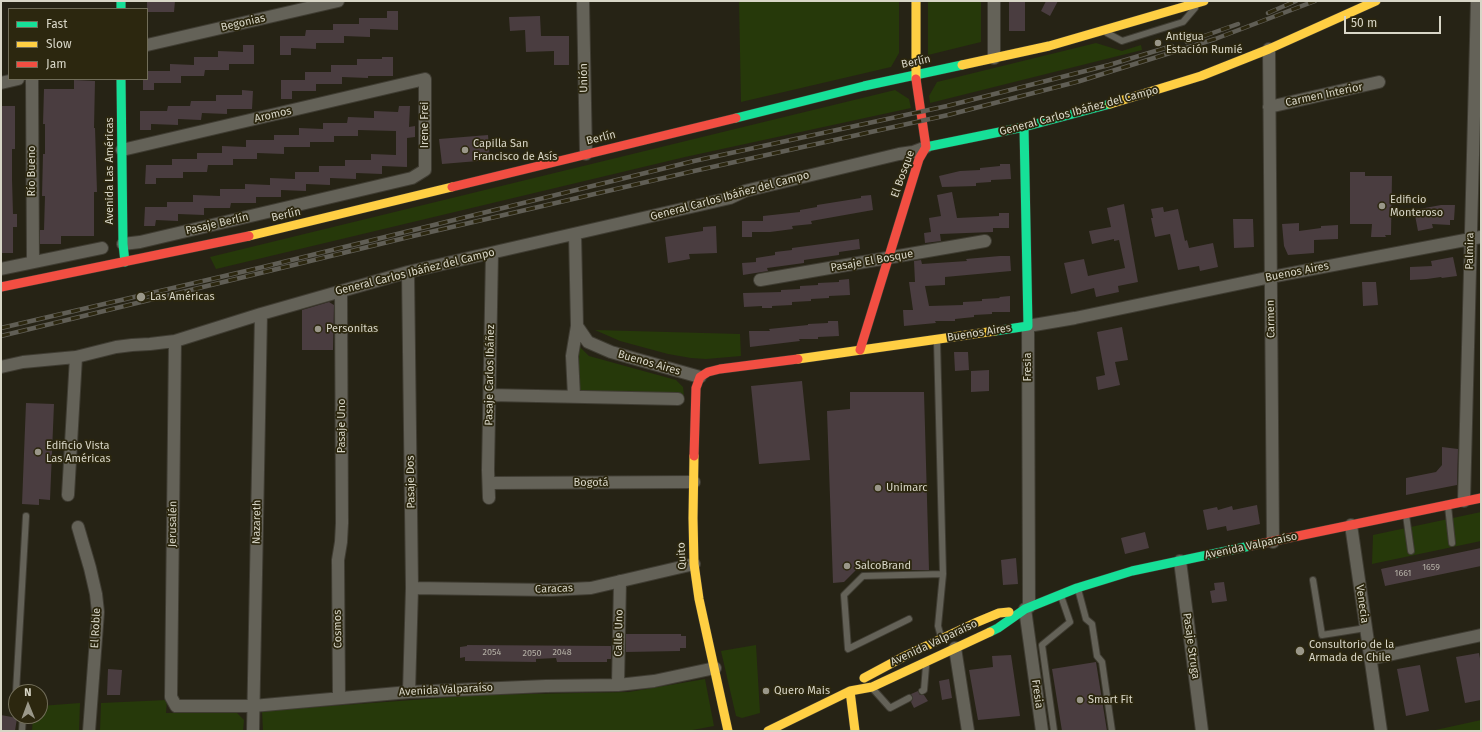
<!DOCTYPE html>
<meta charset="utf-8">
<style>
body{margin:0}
#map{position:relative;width:1482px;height:732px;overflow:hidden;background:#262315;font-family:"Fira Sans",sans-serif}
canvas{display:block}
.frame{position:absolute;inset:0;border:2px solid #d8d6c7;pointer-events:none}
.legend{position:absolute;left:8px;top:8px;width:140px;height:72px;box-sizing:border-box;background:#2c270f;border:1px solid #716d59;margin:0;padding:5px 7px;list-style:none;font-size:12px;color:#d8d6c7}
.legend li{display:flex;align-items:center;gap:8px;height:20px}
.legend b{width:20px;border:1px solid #716d59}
.north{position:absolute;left:8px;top:684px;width:40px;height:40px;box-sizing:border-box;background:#2c270f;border:1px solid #716d59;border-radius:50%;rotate:359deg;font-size:11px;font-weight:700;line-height:16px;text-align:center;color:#d8d6c7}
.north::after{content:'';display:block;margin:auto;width:14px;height:18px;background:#9a9789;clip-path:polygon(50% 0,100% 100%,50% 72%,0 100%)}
.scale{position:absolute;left:1344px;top:16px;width:97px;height:18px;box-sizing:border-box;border:2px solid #d8d6c7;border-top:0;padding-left:5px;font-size:12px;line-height:14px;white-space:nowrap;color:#d8d6c7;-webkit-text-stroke:3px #2c270f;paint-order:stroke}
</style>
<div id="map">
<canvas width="1482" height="732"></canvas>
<div class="frame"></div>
<ul class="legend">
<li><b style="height:5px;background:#16e098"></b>Fast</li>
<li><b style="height:5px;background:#ffcf43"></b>Slow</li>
<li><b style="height:5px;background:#f24e42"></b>Jam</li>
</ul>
<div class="north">N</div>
<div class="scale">50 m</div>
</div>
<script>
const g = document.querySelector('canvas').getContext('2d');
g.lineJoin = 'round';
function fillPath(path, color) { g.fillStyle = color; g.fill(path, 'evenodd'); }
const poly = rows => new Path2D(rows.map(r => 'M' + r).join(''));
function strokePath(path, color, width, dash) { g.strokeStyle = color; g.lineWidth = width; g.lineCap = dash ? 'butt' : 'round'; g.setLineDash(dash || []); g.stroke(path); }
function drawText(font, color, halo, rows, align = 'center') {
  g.font = font + ' "Fira Sans",sans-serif'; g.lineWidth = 3.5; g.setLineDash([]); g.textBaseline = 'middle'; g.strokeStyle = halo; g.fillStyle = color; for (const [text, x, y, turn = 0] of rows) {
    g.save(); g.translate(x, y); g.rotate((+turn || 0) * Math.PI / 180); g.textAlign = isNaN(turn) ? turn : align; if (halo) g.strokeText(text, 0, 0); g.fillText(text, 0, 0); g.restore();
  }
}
fillPath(poly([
 [739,1,899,1,899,53,891,67,741,102],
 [928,1,981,1,981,42,928,55],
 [1096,43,1122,51,1141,45,1142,50,930,103,929,96,937,82],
 [895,90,909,99,911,108,685,157,216,269,210,257],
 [595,330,740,334,741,356,706,359,691,358,668,354,620,341],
 [579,346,589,356,676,380,683,387,684,396,580,394,576,353],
 [1481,512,1481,541,1372,564,1373,535],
 [756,645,760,713,742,718,736,716,721,651],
 [705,679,714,726,687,731,263,731,262,711,481,695,629,692],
 [167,700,166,713,236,712,244,720,243,731,100,731,101,703],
 [80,703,79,731,32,731,33,716,40,716,40,706],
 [1481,720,1481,731,1431,731]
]), '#26390a');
fillPath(poly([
 [147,1,175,1,174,12,147,12],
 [1009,1,1025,1,1025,31,1009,31],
 [1046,1,1058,1,1050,16,1041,11],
 [387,11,398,11,398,30,370,29,370,37,344,36,344,43,316,43,316,49,291,48,291,55,280,55,280,36,305,36,306,30,333,30,333,24,359,24,359,18,387,18],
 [540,16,541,36,569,36,569,65,554,65,554,51,526,52,525,30,510,31,509,17],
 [243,45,254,45,254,64,229,64,229,70,205,70,204,76,181,76,181,83,154,83,154,90,143,90,143,79,147,79,147,71,170,71,170,64,194,65,194,57,218,57,218,51,243,52],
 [382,57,393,57,393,76,368,76,368,78,342,77,342,84,316,84,316,91,292,91,292,99,281,99,281,80,305,80,305,72,331,72,331,65,357,65,357,59,382,59],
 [74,80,95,81,94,128,95,128,97,192,94,192,94,236,61,236,61,244,40,244,40,230,44,230,45,196,42,196,43,154,45,154,45,124,43,124,44,89,74,89],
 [242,90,253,91,252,109,227,109,227,114,202,113,201,120,178,119,178,125,151,124,151,130,140,130,140,111,167,111,168,106,190,106,191,101,216,101,216,95,242,95],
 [1,106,15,106,15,149,12,149,12,179,13,214,17,214,17,227,13,227,13,253,1,253],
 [399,106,410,106,409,127,415,126,415,137,407,138,407,167,382,166,382,174,356,173,356,179,330,178,330,185,306,184,306,191,281,190,281,197,256,197,256,203,231,203,230,208,204,208,204,215,178,214,178,221,156,220,155,226,144,226,145,207,167,207,167,202,193,202,193,195,220,196,220,189,245,189,245,184,270,185,270,178,295,179,295,172,319,172,319,166,345,166,345,160,371,160,371,154,396,155,396,131,358,130,358,136,334,136,334,142,310,142,310,147,284,147,284,154,257,153,257,159,233,159,233,165,208,165,207,172,183,172,183,178,156,178,156,184,145,184,146,165,172,165,172,159,197,159,197,153,222,153,222,146,246,147,246,140,274,140,274,135,299,135,299,128,323,129,323,123,347,123,348,117,374,118,374,111,398,112],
 [488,135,490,160,442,164,439,139],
 [1000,164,1010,164,1011,179,991,180,991,182,976,183,976,186,942,187,939,176,960,171,980,170,980,168,1000,166],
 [1350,172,1365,172,1365,176,1392,176,1391,235,1385,235,1386,237,1371,237,1372,224,1350,224],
 [952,192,957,218,999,216,999,213,1009,213,1009,228,993,228,993,232,940,234,941,241,925,243,924,233,931,232,929,218,941,216,937,195],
 [871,195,873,210,811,221,812,224,792,226,793,229,770,232,752,232,752,237,742,237,742,221,763,221,763,216,800,212,800,210,817,207,817,205,861,198,861,196],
 [1124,204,1138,282,1118,286,1119,292,1096,297,1094,288,1071,294,1064,263,1084,259,1088,276,1125,268,1119,240,1114,241,1114,239,1092,244,1089,231,1111,227,1107,208],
 [1441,205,1455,205,1454,220,1450,220,1450,225,1432,224,1433,228,1418,231,1414,210],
 [1163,207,1164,212,1178,209,1185,241,1187,240,1189,248,1213,243,1218,267,1200,271,1199,266,1178,270,1170,234,1155,237,1151,218,1153,218,1151,209],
 [1233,219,1253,219,1254,247,1234,248],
 [1299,223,1299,231,1321,228,1321,226,1338,225,1338,239,1314,240,1314,253,1288,255,1284,246,1282,224],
 [716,226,717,253,689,254,690,259,668,263,665,237,703,231,703,227],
 [859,239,860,249,839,252,839,255,804,260,804,263,767,268,768,271,743,275,742,263,756,262,756,258,775,255,775,252,792,250,792,248],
 [1000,256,1010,256,1011,271,945,277,945,285,925,286,929,306,963,305,963,302,982,301,982,299,1000,298,999,297,1010,296,1010,312,992,312,992,314,974,315,974,317,955,319,955,321,935,321,936,323,904,326,903,310,913,310,909,282,915,282,914,261,921,260,922,264,967,261,966,259],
 [1453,257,1457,276,1442,278,1441,277,1427,279,1410,280,1410,267,1432,266,1431,261],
 [849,279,850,295,829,296,829,298,811,299,811,301,792,302,792,305,772,306,772,308,762,308,762,306,744,307,743,293,781,292,781,290,800,289,800,286,818,285,818,283,839,282,839,280],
 [1362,282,1376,282,1378,305,1363,306],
 [329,302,334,305,333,350,302,350,302,310],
 [828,321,838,321,839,336,818,337,818,339,799,339,800,341,750,347,749,331,770,331,769,329,808,325,808,324,828,323],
 [1122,327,1128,360,1115,362,1120,385,1098,390,1096,377,1105,375,1097,332],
 [954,352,968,352,969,370,955,371],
 [989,370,989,391,971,392,971,371],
 [802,381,810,460,759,464,751,386],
 [850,392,924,392,929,570,907,570,908,565,861,565,844,582,833,583,827,411,850,409],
 [26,403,54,404,50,500,39,499,39,505,22,504],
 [1442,447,1458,449,1457,485,1406,495,1406,478,1436,472,1442,465],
 [1257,505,1260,524,1227,531,1226,526,1207,530,1203,510,1217,507,1218,510,1232,506,1233,510],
 [1145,532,1149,548,1125,554,1121,538],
 [1481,548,1481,566,1385,586,1381,569],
 [1016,558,1018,584,1003,585,1001,560],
 [1224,582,1227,601,1212,603,1210,591,1215,590,1214,583],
 [626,634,681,634,681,636,686,636,686,648,680,648,680,651,626,652],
 [467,645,611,646,611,659,607,659,607,662,557,662,556,658,536,659,536,662,465,661,465,657,460,658,460,647,467,646],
 [1479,653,1481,664,1481,700,1465,703,1456,657],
 [1011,655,1020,716,978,720,969,670,993,667,992,656],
 [1096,662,1107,731,1062,731,1052,669],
 [1420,665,1429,711,1406,716,1397,669],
 [108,669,122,670,120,695,107,695],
 [949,679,952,698,942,700,939,681],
 [918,691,920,695,924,695,928,701,914,708,911,702,913,698,911,694],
 [1,715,17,718,15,731,1,731]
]), '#4a3d40');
const lane = poly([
 [1107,33,1122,41,1183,22,1195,8],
 [937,341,943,574,938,626,941,637],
 [1448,506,1452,543],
 [1406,515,1411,551],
 [1313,580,1322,635,1366,628],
 [1078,589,1086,619,1092,624,1097,656,1102,662,1112,731],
 [909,619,848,649,844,595,863,576,943,574],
 [873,689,890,708,909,698],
 [922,691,924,690,926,666],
 [16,692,26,516],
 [16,696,16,697],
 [22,731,23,716],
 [1054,731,1042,645,1070,622,1061,596]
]);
const street = poly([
 [583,1,586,154],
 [147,45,338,1],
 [1269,49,1273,542],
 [994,58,994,1],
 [32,79,33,262],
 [1,83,18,79],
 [1269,107,1379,82],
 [122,150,425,79,425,170,412,178,140,242,123,244],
 [575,234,577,326,588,342,611,352,700,377],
 [1,269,102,248],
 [408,272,412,588,409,692],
 [760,280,985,241],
 [175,341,171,697,176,706,253,706,409,692,546,686,618,685,654,681,715,668],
 [1,367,23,362,76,357,116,347,132,345,150,344,175,341,261,314,408,272,730,198,745,191,899,154,913,152,926,147],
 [490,395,678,399],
 [574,396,572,356,577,326],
 [489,483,694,482],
 [68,495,76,357],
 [489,498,488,470,492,253],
 [1464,501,1477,1],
 [1351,525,1381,731],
 [78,527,90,568,96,594,98,612,89,731],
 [1180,561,1202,731],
 [412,588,551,590,591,588,694,564],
 [1029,607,1028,326,1075,318,1271,277,1481,237],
 [1025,609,1042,731],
 [955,648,968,731],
 [1370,659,1481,635],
 [618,685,620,581],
 [339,698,338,560,341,542,342,523,341,291],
 [253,731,261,314]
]);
const fast = poly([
 [121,1,121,9],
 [121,79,123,244,125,262],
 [736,118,864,86,962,65],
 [926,147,1024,127,1110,104],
 [995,331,1028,326,1024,127],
 [990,632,998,628,1025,609,1077,588,1132,571,1250,546]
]);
const slow = poly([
 [962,65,1049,46,1204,1],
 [916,79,916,1],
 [1110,104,1201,76,1269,49,1376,1],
 [249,236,452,187],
 [798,359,995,331],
 [694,456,693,518,694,564,699,599,728,731],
 [864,678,905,656,975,623,999,613,1009,612],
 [850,691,855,731],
 [768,731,850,691,872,687,990,632]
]);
const jam = poly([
 [452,187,736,118],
 [1,287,249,236],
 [860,350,919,159,926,147,916,79],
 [694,456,696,388,700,377,708,372,720,369,798,359],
 [1250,546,1481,498]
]);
strokePath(lane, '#3f3c32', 8);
strokePath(street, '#3f3c32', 14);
strokePath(fast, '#3f3c32', 10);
strokePath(slow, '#3f3c32', 10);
strokePath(jam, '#3f3c32', 10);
strokePath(lane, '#646258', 6);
strokePath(street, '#646258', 12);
strokePath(fast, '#16e098', 9);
strokePath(slow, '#ffcf43', 9);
strokePath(jam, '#f24e42', 9);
const rail = poly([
 [1268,13,1296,1],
 [1187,42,1238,24],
 [1,328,263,267,694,161,947,106,1109,65,1172,46],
 [1,336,413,236,694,171,948,115,1080,81,1215,39,1315,1]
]);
strokePath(rail, '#605e55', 4.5);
strokePath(rail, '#2c270f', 3, [9]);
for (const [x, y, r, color] of [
 [1158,43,4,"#9a9789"],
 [465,150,4,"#9a9789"],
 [1382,206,4,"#9a9789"],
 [141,297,5,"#9a9789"],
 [318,329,4,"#9a9789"],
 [38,452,4,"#9a9789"],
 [878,488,4,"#9a9789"],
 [847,566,4,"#9a9789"],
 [1300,651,5,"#9a9789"],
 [766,691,4,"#9a9789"],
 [1080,700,4,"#9a9789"]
]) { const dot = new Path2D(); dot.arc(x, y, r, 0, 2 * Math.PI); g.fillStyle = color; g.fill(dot); strokePath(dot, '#2c270f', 1.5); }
drawText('9px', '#b4b0a5', null, [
 ["1659",1431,567],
 ["1661",1403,573],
 ["2054",492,652],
 ["2048",562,652],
 ["2050",532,653]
]);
drawText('11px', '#d8d6c7', '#2c270f', [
 ["Begonias",243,23,-13],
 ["Berlín",916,62,-12],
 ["Unión",584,78,-91],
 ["Carmen Interior",1324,95,-12],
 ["General Carlos Ibáñez del Campo",1079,111,-15],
 ["Aromos",273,115,-13],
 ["Irene Frei",425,125,-90],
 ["Berlín",601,138,-14],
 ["Río Bueno",32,171,-90],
 ["Avenida Las Américas",110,171,-90],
 ["El Bosque",903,174,-70],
 ["General Carlos Ibáñez del Campo",730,196,-15],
 ["Berlín",286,215,-13],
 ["Pasaje Berlín",217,224,-13],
 ["Palmira",1470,251,-89],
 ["Pasaje El Bosque",872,261,-10],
 ["General Carlos Ibáñez del Campo",415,272,-14],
 ["Buenos Aires",1297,272,-11],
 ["Carmen",1271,319,-91],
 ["Buenos Aires",979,333,-9],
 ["Buenos Aires",649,363,16],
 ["Fresia",1028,367,-90],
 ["Pasaje Carlos Ibáñez",490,375,-89],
 ["Pasaje Uno",342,426,-90],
 ["Pasaje Dos",411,482,-91],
 ["Bogotá",591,483],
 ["Nazareth",257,522,-89],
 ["Jerusalén",173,524,-89],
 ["Avenida Valparaíso",1251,546,-12],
 ["Quito",682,556,-93],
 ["Caracas",554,589,-2],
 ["Venecia",1362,604,82],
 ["El Roble",96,628,-87],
 ["Cosmos",338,629,-91],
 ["Calle Uno",619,633,-89],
 ["Avenida Valparaíso",934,643,-25],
 ["Pasaje Struga",1191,646,82],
 ["Avenida Valparaíso",446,690,-3],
 ["Fresia",1037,694,82]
]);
drawText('11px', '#d8d6c7', '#2c270f', [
 ["Antigua",1166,37],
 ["Estación Rumié",1166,50],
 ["Capilla San",473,144],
 ["Francisco de Asís",473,157],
 ["Edificio",1390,200],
 ["Monteroso",1390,213],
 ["Las Américas",150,297],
 ["Personitas",326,329],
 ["Edificio Vista",46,446],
 ["Las Américas",46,459],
 ["Unimarc",886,488],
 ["SalcoBrand",855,566],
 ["Consultorio de la",1309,645],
 ["Armada de Chile",1309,658],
 ["Quero Mais",774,691],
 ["Smart Fit",1088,700]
], 'left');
</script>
